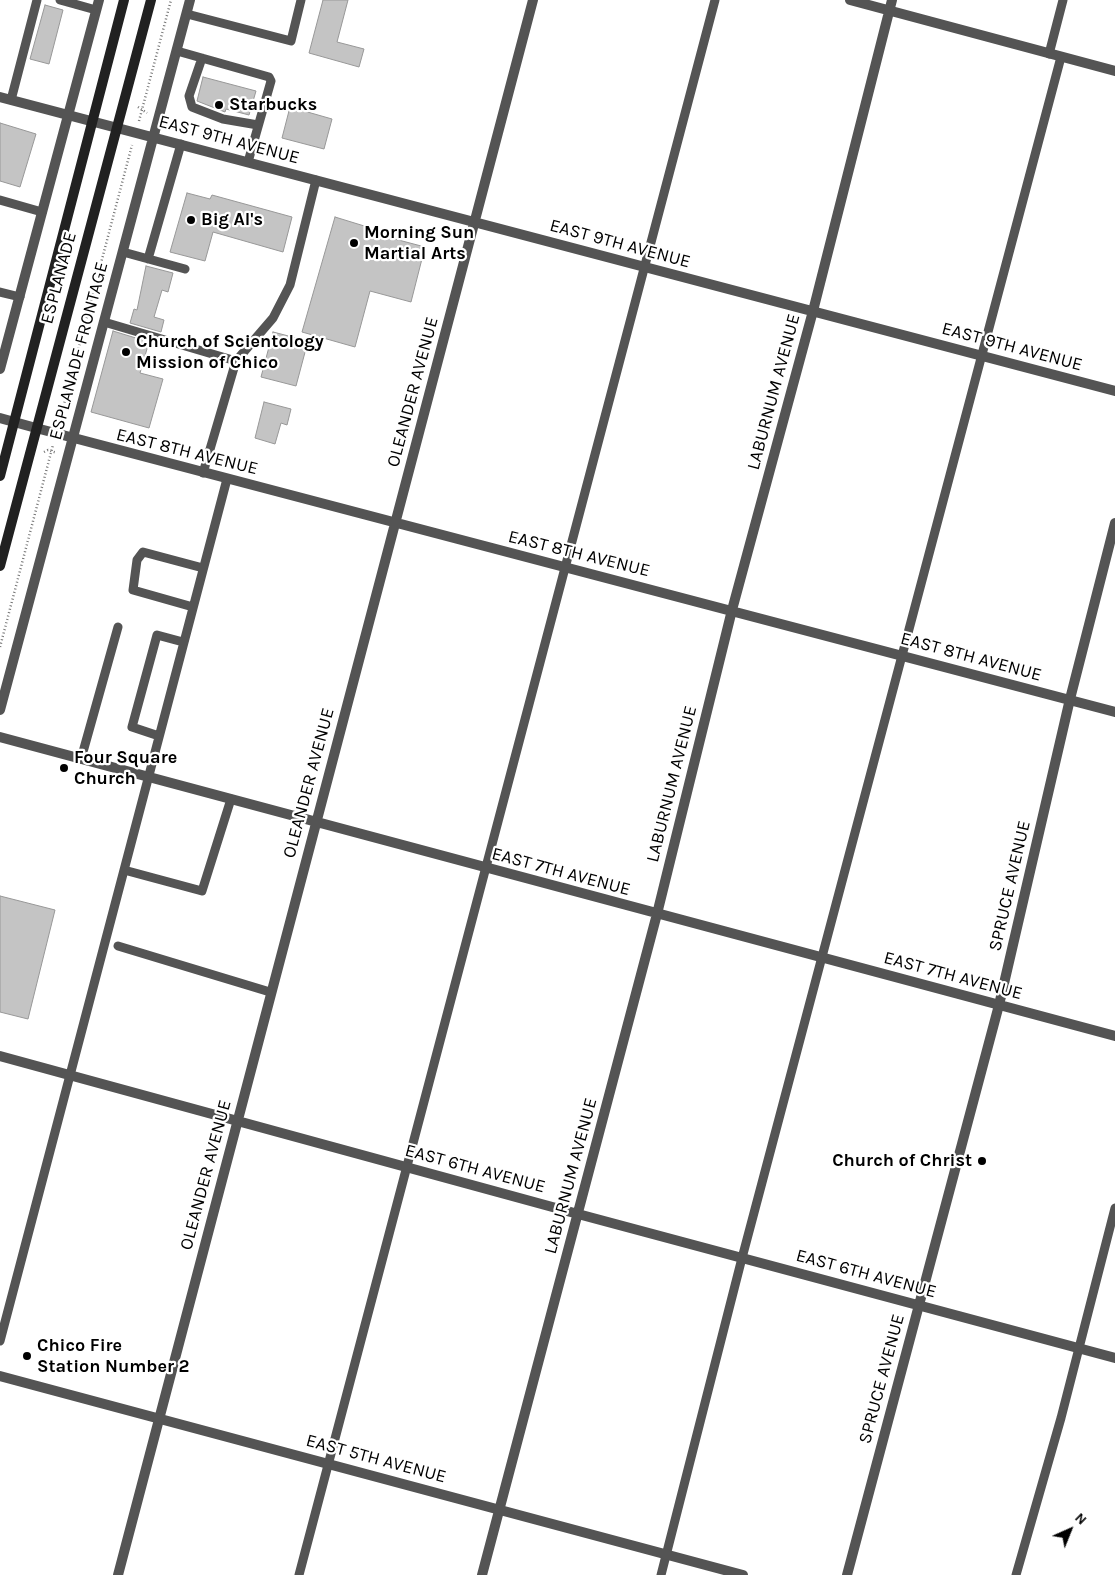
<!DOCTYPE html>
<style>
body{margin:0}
#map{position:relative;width:1115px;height:1575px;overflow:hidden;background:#fff;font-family:Karla,sans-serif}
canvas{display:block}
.north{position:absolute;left:1045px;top:1505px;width:50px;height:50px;-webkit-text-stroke:4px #fff;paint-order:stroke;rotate:44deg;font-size:14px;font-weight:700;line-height:20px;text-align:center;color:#000}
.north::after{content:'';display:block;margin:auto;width:18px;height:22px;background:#000;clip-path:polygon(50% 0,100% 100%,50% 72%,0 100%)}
</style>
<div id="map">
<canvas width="1115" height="1575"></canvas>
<div class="north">N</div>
</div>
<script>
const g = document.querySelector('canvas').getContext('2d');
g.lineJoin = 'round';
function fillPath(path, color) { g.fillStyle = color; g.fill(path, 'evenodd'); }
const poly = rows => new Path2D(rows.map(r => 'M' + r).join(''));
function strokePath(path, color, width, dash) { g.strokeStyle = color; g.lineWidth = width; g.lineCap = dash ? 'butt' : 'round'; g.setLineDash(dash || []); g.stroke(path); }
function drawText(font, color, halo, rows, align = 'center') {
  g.font = font + ' Karla,sans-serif'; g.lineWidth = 4.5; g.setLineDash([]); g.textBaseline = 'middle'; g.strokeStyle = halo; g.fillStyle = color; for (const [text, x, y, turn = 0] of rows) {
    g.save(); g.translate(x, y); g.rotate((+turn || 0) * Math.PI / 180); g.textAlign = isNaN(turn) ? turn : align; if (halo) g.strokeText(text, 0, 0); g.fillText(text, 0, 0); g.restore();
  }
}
const building = poly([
 [323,0,348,0,337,42,364,49,359,67,309,53,323,0],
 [45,5,63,10,49,64,30,59,45,5],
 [203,77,256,91,249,115,226,109,225,112,197,101,203,77],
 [290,107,332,119,324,149,282,138,290,107],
 [0,123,36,134,20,187,0,181,0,123],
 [187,193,210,199,212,195,292,217,283,252,213,232,205,261,170,252,187,193],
 [335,217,374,229,372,233,425,247,411,302,370,291,355,347,302,332,335,217],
 [146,266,173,273,168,292,162,290,154,317,164,320,161,332,130,323,134,309,137,310,146,266],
 [113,331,149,342,140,373,163,379,149,428,91,412,113,331],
 [273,332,308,341,296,386,261,377,273,332],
 [264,402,291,409,287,425,281,423,275,444,255,438,264,402],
 [0,896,55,910,28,1019,0,1012,0,896]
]);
fillPath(building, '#c4c4c4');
strokePath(building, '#989898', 1);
strokePath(poly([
 [138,107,147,113],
 [139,121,171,0],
 [59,423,132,145],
 [44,452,48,450,57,453],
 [0,647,53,445]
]), '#767676', 2.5, [1, 2.5]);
strokePath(poly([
 [60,0,96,10],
 [187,14,291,41,301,0],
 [177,51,269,77,271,81,248,162],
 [1049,54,1063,0],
 [202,58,189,96,192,107,223,119,258,125],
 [11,100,37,0],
 [0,200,42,212],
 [123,252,185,269],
 [148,259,181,144],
 [0,292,20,297],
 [104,322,236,361],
 [203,473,236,361,273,318,290,285,316,180],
 [193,607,133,590,137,560,143,552,203,568],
 [159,736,132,727,157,635,183,642],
 [81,759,118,627],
 [124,870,202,891,231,799],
 [118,946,270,992],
 [0,1341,227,479],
 [299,1575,715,0],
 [661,1575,742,1258,1061,57],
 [1016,1575,1061,1418,1115,1208]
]), '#545454', 9);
strokePath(poly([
 [850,0,1115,71],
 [0,97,1115,391],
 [0,369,99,0],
 [36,428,1115,712],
 [0,710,190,0],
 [0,737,1115,1036],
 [0,1056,578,1214,1115,1358],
 [118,1575,533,0],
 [482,1575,657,914,732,610,813,311,892,0],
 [847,1575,999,1005,1070,699,1115,523]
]), '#545454', 10);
strokePath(poly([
 [0,418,36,428],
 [0,1376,743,1575]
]), '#545454', 10);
strokePath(poly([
 [0,476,124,0],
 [0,566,151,0]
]), '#212121', 10);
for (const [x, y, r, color] of [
 [219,105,5,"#000"],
 [191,220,5,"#000"],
 [354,243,5,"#000"],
 [126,352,5,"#000"],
 [64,768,5,"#000"],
 [982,1161,5,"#000"],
 [27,1356,5,"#000"]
]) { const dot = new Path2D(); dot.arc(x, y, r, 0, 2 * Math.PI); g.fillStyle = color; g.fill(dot); strokePath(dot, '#fff', 2); }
drawText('bold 18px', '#000', '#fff', [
 ["Starbucks",229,105],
 ["Big Al's",201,220],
 ["Morning Sun",364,233],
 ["Martial Arts",364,254],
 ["Church of Scientology",136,342],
 ["Mission of Chico",136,363],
 ["Four Square",74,758],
 ["Church",74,779],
 ["Church of Christ",972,1161,"right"],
 ["Chico Fire",37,1346],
 ["Station Number 2",37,1367]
], 'left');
drawText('18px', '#000', '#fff', [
 ["EAST 9TH AVENUE",229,140,15],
 ["EAST 9TH AVENUE",620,244,15],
 ["ESPLANADE",59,278,-75],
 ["EAST 9TH AVENUE",1012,347,15],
 ["ESPLANADE FRONTAGE",79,351,-75],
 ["OLEANDER AVENUE",413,392,-75],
 ["LABURNUM AVENUE",774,392,-75],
 ["EAST 8TH AVENUE",187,452,14],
 ["EAST 8TH AVENUE",579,554,14],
 ["EAST 8TH AVENUE",971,657,15],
 ["OLEANDER AVENUE",309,783,-75],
 ["LABURNUM AVENUE",672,784,-76],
 ["EAST 7TH AVENUE",561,872,15],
 ["SPRUCE AVENUE",1010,886,-77],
 ["EAST 7TH AVENUE",953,976,15],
 ["EAST 6TH AVENUE",475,1169,15],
 ["OLEANDER AVENUE",206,1175,-75],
 ["LABURNUM AVENUE",571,1176,-75],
 ["EAST 6TH AVENUE",866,1274,15],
 ["SPRUCE AVENUE",882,1379,-75],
 ["EAST 5TH AVENUE",376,1459,15]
]);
</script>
